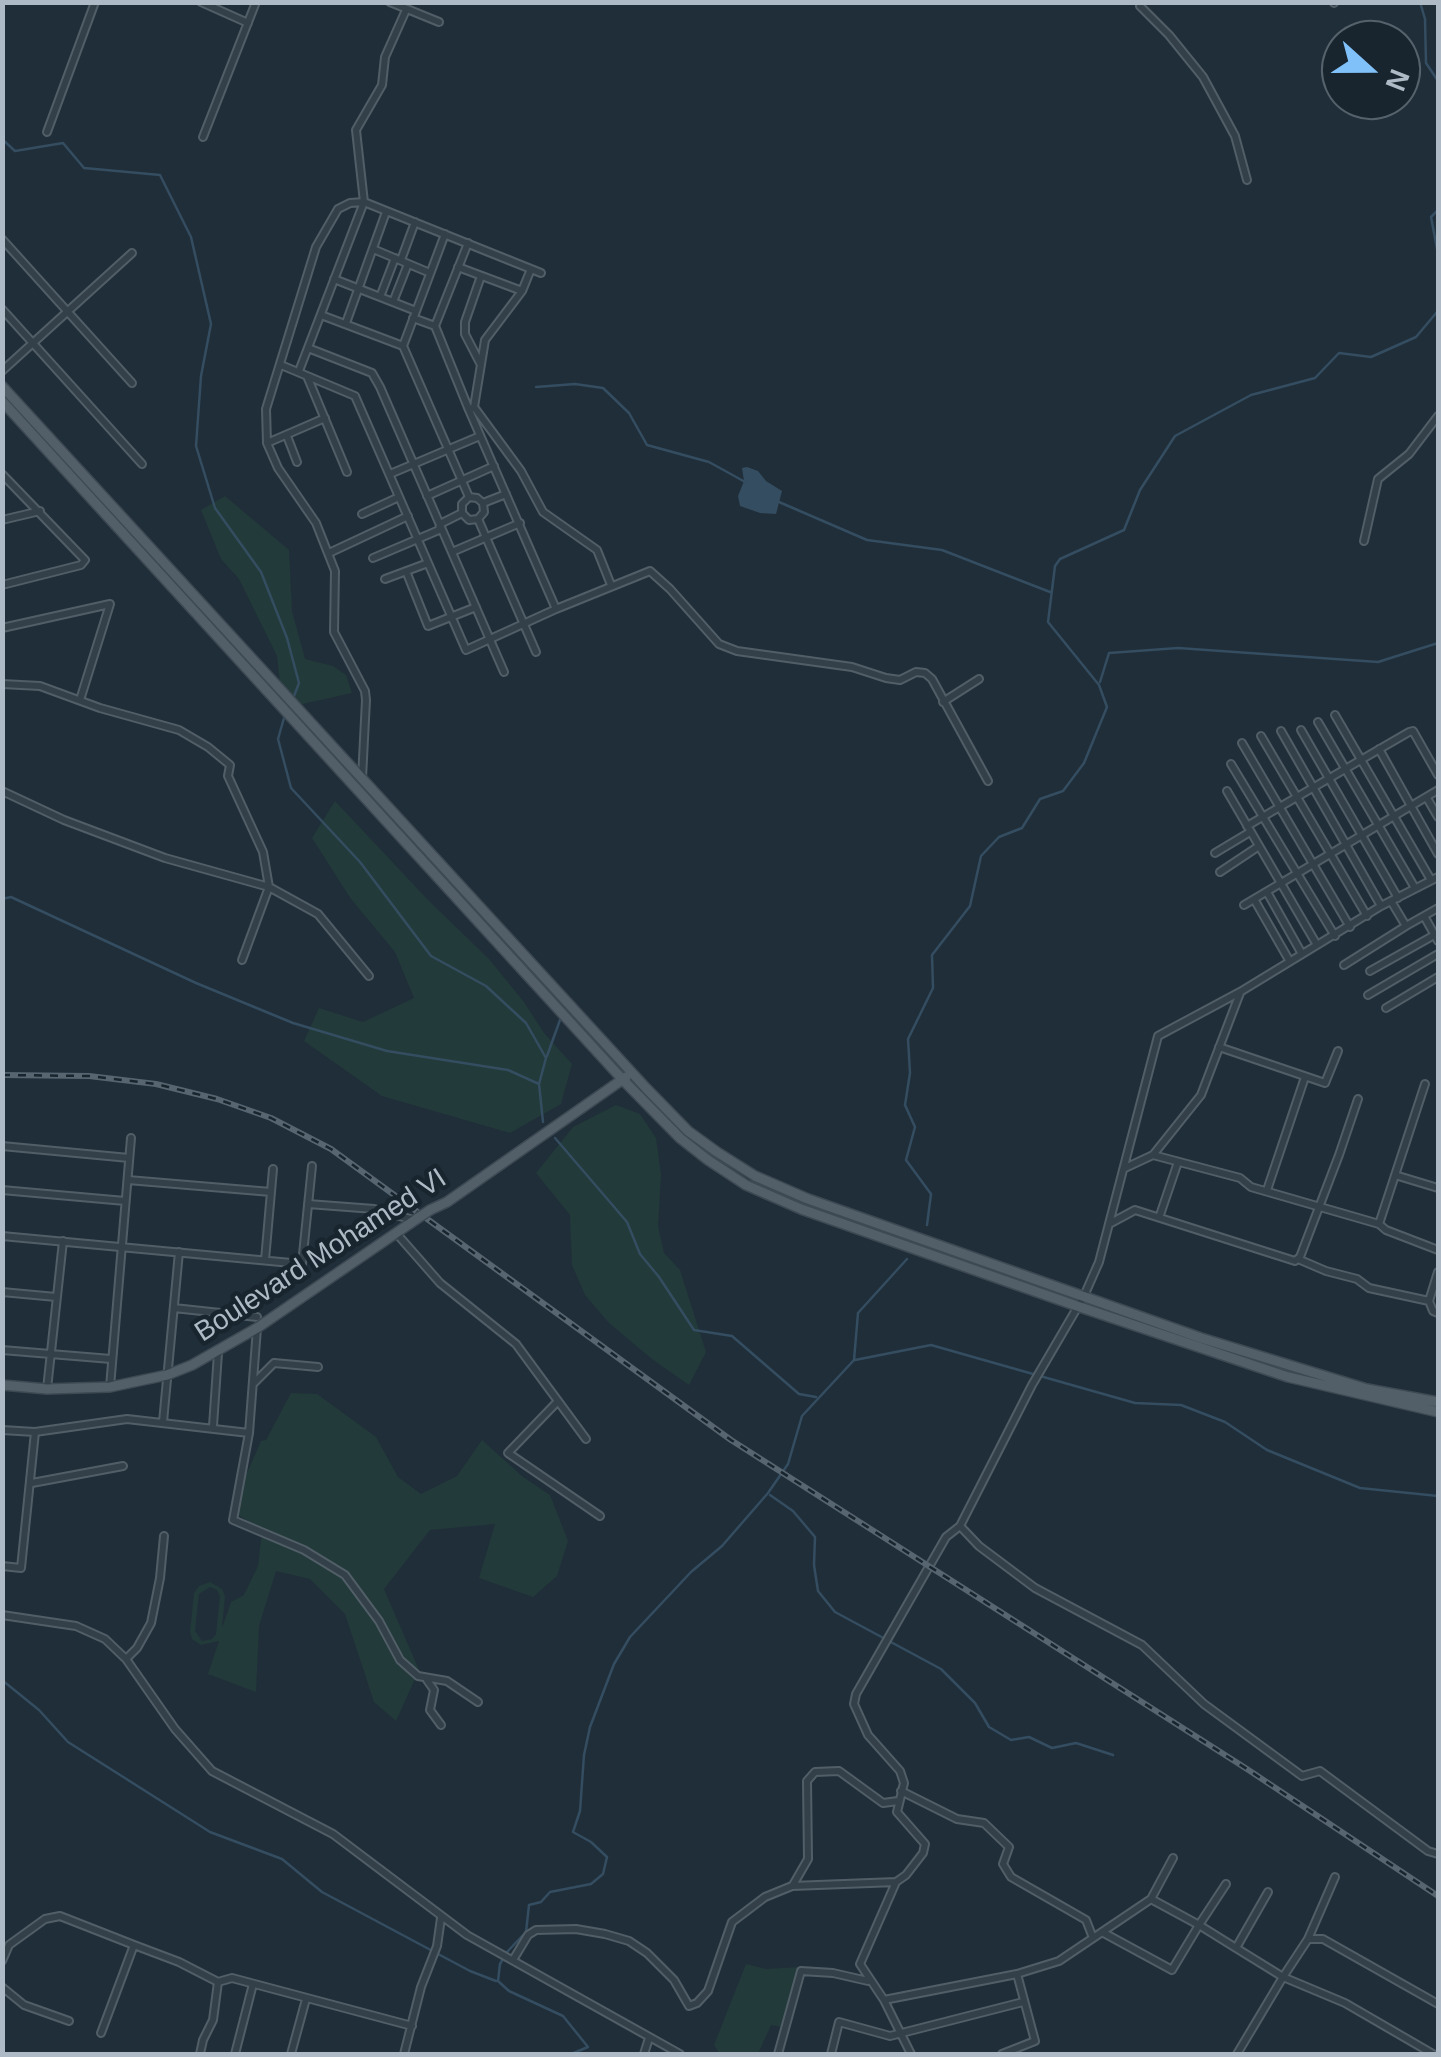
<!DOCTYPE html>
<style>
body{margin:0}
#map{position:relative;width:1441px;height:2057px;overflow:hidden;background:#202e39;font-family:Helvetica,sans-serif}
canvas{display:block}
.frame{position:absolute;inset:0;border:5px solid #aebbc6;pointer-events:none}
.north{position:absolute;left:1321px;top:20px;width:100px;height:100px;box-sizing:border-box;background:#19252e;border:2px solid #55616b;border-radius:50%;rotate:111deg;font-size:28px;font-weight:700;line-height:40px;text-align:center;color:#aebbc6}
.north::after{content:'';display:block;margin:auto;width:35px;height:45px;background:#80c1f9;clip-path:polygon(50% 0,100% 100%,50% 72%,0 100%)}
</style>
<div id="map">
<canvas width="1441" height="2057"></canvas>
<div class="frame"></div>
<div class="north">N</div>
</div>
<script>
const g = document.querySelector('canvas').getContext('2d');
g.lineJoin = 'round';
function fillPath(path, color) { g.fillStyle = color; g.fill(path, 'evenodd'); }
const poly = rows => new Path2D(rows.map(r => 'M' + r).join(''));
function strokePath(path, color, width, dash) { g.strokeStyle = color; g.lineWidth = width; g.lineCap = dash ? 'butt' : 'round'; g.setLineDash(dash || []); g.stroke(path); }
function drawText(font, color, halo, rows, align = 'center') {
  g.font = font + ' Helvetica,sans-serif'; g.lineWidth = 9; g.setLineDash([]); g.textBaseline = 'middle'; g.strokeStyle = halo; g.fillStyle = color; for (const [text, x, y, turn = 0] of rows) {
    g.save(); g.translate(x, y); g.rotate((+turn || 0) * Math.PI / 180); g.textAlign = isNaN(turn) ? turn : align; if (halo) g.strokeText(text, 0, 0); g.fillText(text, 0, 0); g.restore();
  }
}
fillPath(poly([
 [225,496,289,550,292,611,305,659,333,666,346,675,352,693,298,705,280,683,277,656,239,579,221,559,201,510],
 [335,801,429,901,489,959,524,1002,544,1033,572,1064,561,1104,510,1133,382,1096,304,1041,319,1008,363,1022,414,998,395,952,351,899,312,838],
 [616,1105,640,1114,656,1138,661,1175,658,1226,664,1253,680,1270,706,1352,689,1385,652,1359,609,1323,585,1295,572,1265,570,1215,536,1173,573,1127],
 [291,1393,317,1394,376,1437,398,1477,421,1494,457,1476,482,1440,523,1477,550,1495,568,1541,557,1576,533,1597,479,1578,495,1524,430,1530,384,1589,419,1670,396,1721,374,1702,345,1614,310,1579,276,1571,259,1626,256,1692,208,1674,219,1641,201,1645,192,1639,190,1632,194,1593,199,1586,210,1582,222,1589,225,1596,222,1628,231,1602,244,1595,258,1566,262,1531,237,1514,240,1489,261,1441,266,1440],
 [210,1587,217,1590,220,1596,216,1634,212,1639,202,1641,195,1631,199,1594],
 [746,1964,766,1969,800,1967,782,2027,771,2025,758,2054,720,2054,714,2045]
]), '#223a39');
fillPath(poly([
 [747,467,758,471,766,481,782,491,776,514,760,513,740,506,738,496,744,481,742,468]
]), '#344d60');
strokePath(poly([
 [1420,2,1425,19,1426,63,1438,81],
 [2,139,15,151,63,143,84,168,160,175,191,237,211,324,201,376,196,446,215,508,261,572,287,638,299,683,294,696],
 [1438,210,1431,217,1438,254],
 [536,387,575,384,603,388,629,413,647,445,709,462,747,483],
 [779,502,867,540,942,550,1050,592],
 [1100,682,1109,653,1178,648,1378,662,1438,643],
 [284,718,278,739,291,788,360,862,431,956,486,986,526,1023,546,1058,539,1084,543,1122],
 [2,899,11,897,196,983,293,1023,387,1051,508,1070,539,1084],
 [547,1056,560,1020],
 [555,1138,627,1222,640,1254,659,1277,694,1330,732,1336,799,1394,816,1397],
 [927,1225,931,1194,906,1160,915,1127,905,1105,910,1073,908,1039,933,988,932,955,970,906,981,856,999,837,1022,828,1040,799,1063,791,1084,763,1107,707,1099,685,1048,622,1055,566,1060,559,1124,530,1140,490,1175,436,1251,395,1315,378,1339,353,1371,357,1416,337,1437,312,1438,305],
 [855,1360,931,1345,1135,1403,1181,1405,1225,1422,1267,1450,1360,1488,1438,1496],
 [770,1495,793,1511,815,1537,814,1565,818,1591,835,1612,941,1669,975,1703,989,1727,1011,1740,1029,1737,1052,1748,1076,1743,1113,1755],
 [2,1680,39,1710,68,1742,210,1832,282,1859,322,1892,470,1971,496,1981],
 [571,2054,588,2047,563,2016,509,1991,498,1981,500,1964,507,1952,526,1932,529,1905,541,1902,550,1892,591,1884,603,1874,607,1857,591,1842,573,1832,580,1811,584,1755,590,1727,614,1664,630,1637,691,1572,722,1546,768,1493,788,1464,802,1416,854,1360,858,1313,907,1259]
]), '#344d60', 2.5);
const minor = poly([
 [201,2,248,23],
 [390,2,439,22],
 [1142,2,1140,6,1169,35,1203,77,1235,136,1247,180],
 [1334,2,1334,3],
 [47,132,95,2],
 [203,137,256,2],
 [445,234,403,346,469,497],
 [2,239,132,383],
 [468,243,435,326,469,410,472,408],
 [373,249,430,273],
 [401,260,415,222],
 [458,267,522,291],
 [531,269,522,291,485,340,474,407,521,471,543,512,597,550,611,585],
 [334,279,416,311],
 [380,297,395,258],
 [393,302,408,264],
 [2,309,142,464],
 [321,315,403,346],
 [413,318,435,326],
 [346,323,386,212],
 [308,348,372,373,380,387,504,672],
 [480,363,465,334,465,322,481,276],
 [281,365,355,396,466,650,556,609,650,571,670,589,719,644,737,651,852,667,886,678,900,680,916,672,925,673,932,679,988,781],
 [2,371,132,253],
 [299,371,364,202,356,130,382,85,385,57,406,10],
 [307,376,347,472],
 [469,410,556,609],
 [287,436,297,462],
 [267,443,325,418],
 [2,474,85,560,81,565,2,585],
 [390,474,480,436],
 [427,496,494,466],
 [483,503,506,494],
 [362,514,399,497],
 [478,519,469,520,462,513,462,504,469,497,477,498,483,503,484,512,478,519,536,652],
 [2,520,40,511],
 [1364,541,1378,479,1409,454,1438,416],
 [452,552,520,523],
 [329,553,408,516],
 [373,558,439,530,440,524,462,513],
 [406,571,428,626,476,607],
 [385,579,428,563],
 [2,628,110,604,80,700],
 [2,684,40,686,100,708,179,730,208,747,230,765,228,776,263,852,269,887,242,960],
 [943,702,979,679],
 [1335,715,1431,880],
 [1318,722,1415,888],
 [1301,730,1398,898],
 [1281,731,1381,906],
 [1261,736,1367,916],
 [1242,743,1350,927],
 [1379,749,1438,854],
 [1231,764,1335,936],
 [362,778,366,700,365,691,334,632,335,571,316,523,278,468,267,443,266,409,316,247,338,209,350,203,364,202,541,273],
 [2,791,64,820,165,858,269,887,318,914,369,976],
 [1227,791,1317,945],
 [1427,798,1438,817],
 [1247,826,1409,732,1413,731,1438,775],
 [1215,853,1250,832],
 [1220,872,1259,846],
 [1267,892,1302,954],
 [1254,899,1289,960],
 [1391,901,1406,926,1438,908],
 [1244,905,1438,790],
 [1424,916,1438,941],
 [1344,965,1406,926],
 [1370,971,1438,933],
 [1368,995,1438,954],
 [1386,1008,1438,977],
 [1219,1047,1325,1083,1338,1051],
 [2,1146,129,1158],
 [1153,1155,1240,1178,1251,1187,1379,1224,1386,1230,1438,1250],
 [1125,1168,1153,1155,1201,1095,1240,993],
 [1395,1175,1438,1188],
 [128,1180,271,1192],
 [2,1190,125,1201],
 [1267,1190,1305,1077],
 [308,1204,374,1209,414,1220],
 [1160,1215,1178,1162],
 [1109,1224,1135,1210,1295,1261,1300,1257,1339,1155,1358,1099],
 [1379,1224,1425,1084],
 [397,1234,440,1283,516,1344,586,1439],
 [2,1236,302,1264,312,1166],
 [1298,1259,1326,1271,1357,1279,1369,1288,1429,1301],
 [265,1260,273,1169],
 [1438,1272,1429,1301,1433,1311,1438,1313],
 [2,1292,56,1297],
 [174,1308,257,1317],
 [257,1328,249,1433,233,1520,304,1550,345,1575,379,1621,400,1660,418,1676,447,1681,478,1702],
 [2,1350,111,1359],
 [254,1383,274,1363,318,1367],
 [110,1387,131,1138],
 [47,1389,63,1241],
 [558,1401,508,1453,600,1516],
 [163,1422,179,1252],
 [213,1426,218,1353],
 [2,1430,35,1432,127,1419,249,1433],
 [32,1483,123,1466],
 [960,1526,979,1546,1035,1588,1142,1645,1204,1704,1302,1776,1320,1771,1428,1851,1438,1854],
 [2,1566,21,1568,35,1432],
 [2,1615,76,1626,105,1639,126,1659,175,1729,212,1771,333,1834,467,1935,680,2054],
 [126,1659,137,1648,151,1623,160,1578,164,1536],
 [427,1680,434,1690,430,1710,441,1725],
 [901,1791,957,1819,984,1823,1009,1847,1003,1864,1011,1877,1086,1920,1093,1938],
 [1226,1884,1199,1925,1236,1948],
 [793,1885,808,1859,807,1781,815,1772,839,1771,883,1803,898,1801],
 [1268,1892,1236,1948,1283,1977,1308,1939,1335,1877],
 [1102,1932,1172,1970,1199,1925,1151,1899],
 [1308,1939,1323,1939,1438,2004],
 [513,1960,528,1935,536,1930,576,1929,605,1934,629,1941,647,1953,674,1980,689,2006,697,2003,708,1991,732,1922,765,1897,792,1886,896,1882],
 [2,1961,9,1945,45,1919,60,1916,134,1945],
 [2,1987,24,2005,69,2021],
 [884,2000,1017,1974,1059,1961,1151,1899,1173,1858],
 [101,2033,134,1945,179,1962,218,1982,232,1978,412,2026],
 [200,2054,203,2040,213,2020,218,1982],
 [235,2054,253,1984],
 [291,2054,306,1999],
 [404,2054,421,1987,437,1946,441,1918],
 [644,2054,649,2038],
 [778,2054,801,1971,833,1973,868,1981],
 [831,2054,839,2022,890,2036,1023,2002],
 [911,2054,884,2000,860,1964,896,1882,906,1875,923,1853,925,1844,897,1812,904,1783,900,1771,868,1735,854,1704,856,1694,946,1537,960,1526,1032,1385,1084,1296,1099,1262,1158,1036,1240,992,1381,906,1438,877],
 [1002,2054,1035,2041,1017,1974],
 [1237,2054,1283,1977,1345,2003,1433,2054]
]);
const major = poly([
 [2,386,646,1088,688,1131,717,1152,755,1176,808,1199,1201,1338,1367,1389,1438,1402],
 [2,401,623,1080,680,1138,708,1160,746,1185,801,1209,1077,1306,1288,1377,1438,1412],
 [430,1210,447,1202,626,1077],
 [2,1385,47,1389,110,1387,167,1375,192,1365,257,1328,418,1218]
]);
strokePath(minor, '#515e67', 10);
strokePath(major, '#3d4953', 12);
strokePath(minor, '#344049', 6);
strokePath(major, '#525f69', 9);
const rail = poly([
 [2,1075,89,1076,156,1084,217,1099,271,1118,331,1149,731,1440,1247,1769,1438,1896]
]);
strokePath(rail, '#566570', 6);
strokePath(rail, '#19252e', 2.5, [8]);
const majorBridge = poly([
 [418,1218,430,1210]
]);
strokePath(majorBridge, '#3d4953', 12, []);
strokePath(majorBridge, '#525f69', 9);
drawText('28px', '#aebbc6', '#19252e', [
 ["Boulevard Mohamed VI",321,1256,-33]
]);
</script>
